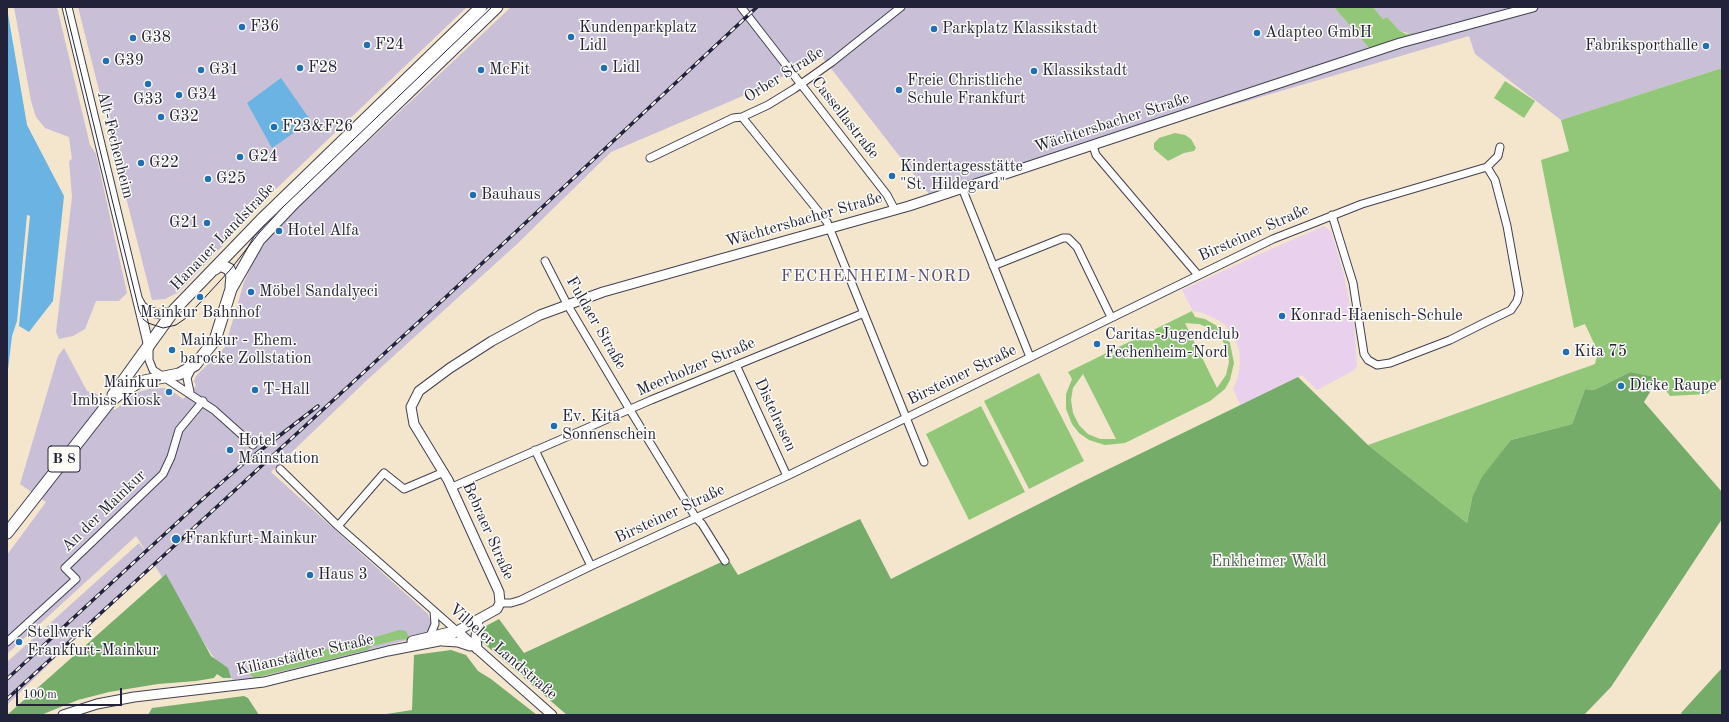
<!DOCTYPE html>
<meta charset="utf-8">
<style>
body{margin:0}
#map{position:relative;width:1729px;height:722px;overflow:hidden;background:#f3e6cd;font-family:"Old Standard TT",serif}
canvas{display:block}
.frame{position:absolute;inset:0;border:8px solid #22223b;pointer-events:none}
.scale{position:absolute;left:16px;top:688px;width:106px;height:18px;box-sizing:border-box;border:2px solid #22223b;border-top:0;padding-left:5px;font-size:12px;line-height:14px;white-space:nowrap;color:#22223b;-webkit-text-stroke:3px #fdfcf7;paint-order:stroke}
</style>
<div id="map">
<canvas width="1729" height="722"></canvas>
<div class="frame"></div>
<div class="scale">100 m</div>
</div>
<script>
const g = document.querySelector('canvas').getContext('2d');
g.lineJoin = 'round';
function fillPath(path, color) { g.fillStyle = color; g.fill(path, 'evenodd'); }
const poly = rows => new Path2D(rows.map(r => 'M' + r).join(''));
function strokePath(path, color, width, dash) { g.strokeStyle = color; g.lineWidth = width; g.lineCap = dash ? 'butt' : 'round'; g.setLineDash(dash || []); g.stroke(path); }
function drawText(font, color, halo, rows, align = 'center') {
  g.font = font + ' "Old Standard TT",serif'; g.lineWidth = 3; g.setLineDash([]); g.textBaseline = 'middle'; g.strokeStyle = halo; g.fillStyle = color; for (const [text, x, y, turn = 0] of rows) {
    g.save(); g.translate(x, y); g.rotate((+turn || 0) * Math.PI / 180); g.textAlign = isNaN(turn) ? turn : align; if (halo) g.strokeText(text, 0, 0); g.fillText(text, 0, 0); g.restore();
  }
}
fillPath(poly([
 [1324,226,1331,231,1344,275,1354,325,1357,366,1353,371,1317,390,1302,375,1241,406,1233,389,1238,377,1240,365,1239,350,1234,337,1224,324,1216,319,1203,313,1193,311,1182,290,1255,256]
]), '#e9d1ed');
fillPath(poly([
 [14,7,57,7,90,145,96,154,127,293,119,301,96,301,85,329,73,336,59,339,56,332,72,197,69,161,72,159,69,137,45,128,36,117,31,101],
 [78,7,467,7,276,189,179,292,165,299,152,300],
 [511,7,1334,7,1369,48,1411,34,1400,31,1387,17,1383,19,1373,7,1722,7,1722,68,1561,120,1475,54,1469,36,929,194,819,53,788,74,738,98,611,152,516,245,366,381,271,472,428,614,432,624,429,632,423,636,315,664,254,678,233,680,212,655,153,563,7,705,7,662,139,543,149,556,136,536,7,654,7,555,46,502,20,484,58,356,64,348,87,391,95,393,115,410,135,393,152,388,168,388,183,399,196,386,194,381,196,376,225,347,244,282,256,256,277,227]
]), '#c9bfd7');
fillPath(poly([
 [1334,7,1373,7,1383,19,1387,17,1400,31,1406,34,1415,33,1369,48],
 [1722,68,1722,378,1707,394,1670,396,1656,377,1630,372,1594,390,1585,389,1572,424,1511,440,1472,498,1467,523,1368,445,1595,364,1598,352,1585,324,1574,328,1541,160,1569,151,1561,120],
 [1505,81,1535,101,1524,118,1494,98],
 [1175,133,1185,135,1191,139,1196,148,1194,151,1184,153,1168,161,1154,149,1154,143,1159,138],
 [1192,311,1195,317,1205,319,1217,326,1230,343,1234,363,1230,380,1225,389,1210,401,1125,443,1105,445,1089,440,1079,433,1072,424,1066,409,1066,394,1072,379,1068,372],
 [1185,323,1199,324,1211,329,1221,338,1227,349,1229,362,1226,375,1217,388],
 [1083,374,1116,439,1100,439,1088,434,1079,425,1073,413,1071,400,1073,388],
 [1039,373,1084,461,1029,489,984,401],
 [981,406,1025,492,969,520,926,434],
 [399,630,406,631,410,639,397,640,373,646,367,650,254,678,247,671,249,667,365,640]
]), '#92c779');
fillPath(poly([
 [1630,372,1656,377,1658,379,1644,402,1722,492,1722,519,1611,687,1584,715,567,715,481,641,484,627,499,619,524,653,728,559,738,575,860,519,891,579,1082,482,1298,377,1368,445,1467,523,1472,498,1482,477,1511,440,1572,424,1585,389,1594,390],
 [166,574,211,656,228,668,231,678,223,678,217,674,214,678,196,681,158,684,109,692,78,700,41,715,7,715],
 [451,650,466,655,478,671,491,679,537,715,380,715,412,710,414,655],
 [1722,668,1722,715,1682,715,1681,713],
 [244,696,248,698,259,715,148,715,152,708]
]), '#75ac69');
fillPath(poly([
 [7,8,27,125,64,196,53,301,29,332,19,326,30,216,27,215,17,321,12,336,7,378],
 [281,78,311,121,272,148,247,103]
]), '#6bb3e2');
const street = poly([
 [741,7,887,195,895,210],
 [742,117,827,222,924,462],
 [1093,146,1096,155,1198,275],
 [650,158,733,118,742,117,768,105,794,89,832,62,901,7],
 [962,188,1030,357],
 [1332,215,1353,283,1364,354,1368,360,1377,365,1390,363,1450,340,1486,322,1511,310,1517,301,1519,293,1507,226,1495,180,1487,167],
 [545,261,567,304,630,410,696,518,702,524,725,561],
 [993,266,1063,238,1068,238,1077,247,1111,317],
 [149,347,149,360,153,370,214,410,253,445],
 [736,365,787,476],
 [190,392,187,378,192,368],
 [535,450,591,566],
 [280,469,338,526,457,631],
 [452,487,651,400,864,313],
 [338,526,384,473,404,489,444,472],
 [500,603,511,603,521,600,591,566,787,476,1273,239,1362,204,1487,167,1498,156,1500,147],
 [430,636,435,624,434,611],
 [7,642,76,579,65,568,163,474,171,457,179,430,203,401]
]);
const secondary = poly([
 [67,7,149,347],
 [138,300,142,307,151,312,160,314,172,312],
 [457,631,552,715],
 [412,641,454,631],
 [442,641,458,642,470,646],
 [477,649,476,637,478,620],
 [63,715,97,704,134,697,264,682,388,651,439,641,497,609,500,603,499,592,448,480,414,424,411,407,419,391,450,368,492,341,540,315,603,292,909,206,1400,43,1533,7]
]);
const primary = poly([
 [215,269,220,265,229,269,232,276,231,286],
 [113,395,175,309,261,220,481,7],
 [7,533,108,404,118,395,139,382,179,374,195,365,215,340,231,289,259,240,294,203,497,7]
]);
strokePath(street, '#413f51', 9);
strokePath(secondary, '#413f51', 11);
strokePath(primary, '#413f51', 13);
strokePath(street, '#fff', 7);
strokePath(secondary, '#fff', 9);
strokePath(primary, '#fff', 11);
strokePath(poly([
 [65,7,139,310,143,319,148,323,163,328,176,325,186,318,230,270,259,233,283,207,492,7]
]), '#22223b', 1);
const rail = poly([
 [7,679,205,497,244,463,318,406],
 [7,699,447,296,757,7]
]);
strokePath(rail, '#22223b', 3.5);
strokePath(rail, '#fdfcf7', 2, [6]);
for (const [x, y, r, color] of [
 [242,27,4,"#1f6fb2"],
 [934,29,4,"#1f6fb2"],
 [1257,33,4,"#1f6fb2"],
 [571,37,4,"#1f6fb2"],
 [133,38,4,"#1f6fb2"],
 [367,45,4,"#1f6fb2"],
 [1706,46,4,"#1f6fb2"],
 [106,61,4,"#1f6fb2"],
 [300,68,4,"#1f6fb2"],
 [604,68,4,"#1f6fb2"],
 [201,70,4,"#1f6fb2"],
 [481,70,4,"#1f6fb2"],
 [1034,71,4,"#1f6fb2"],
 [148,84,4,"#1f6fb2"],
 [899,90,4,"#1f6fb2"],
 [179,95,4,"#1f6fb2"],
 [161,117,4,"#1f6fb2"],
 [274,127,4,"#1f6fb2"],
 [240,157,4,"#1f6fb2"],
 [141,163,4,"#1f6fb2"],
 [892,176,4,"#1f6fb2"],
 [208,179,4,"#1f6fb2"],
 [473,195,4,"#1f6fb2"],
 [207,223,4,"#1f6fb2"],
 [279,231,4,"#1f6fb2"],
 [251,292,4,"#1f6fb2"],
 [200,297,4,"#1f6fb2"],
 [1282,316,4,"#1f6fb2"],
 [1097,344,4,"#1f6fb2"],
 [172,350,4,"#1f6fb2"],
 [1566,352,4,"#1f6fb2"],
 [1621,386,4,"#1f6fb2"],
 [255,390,4,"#1f6fb2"],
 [169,392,4,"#1f6fb2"],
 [554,426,4,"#1f6fb2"],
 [230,450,4,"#1f6fb2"],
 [176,539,5,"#1f6fb2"],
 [310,575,4,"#1f6fb2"],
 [19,642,4,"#1f6fb2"]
]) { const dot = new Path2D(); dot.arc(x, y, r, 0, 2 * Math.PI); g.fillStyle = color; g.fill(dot); strokePath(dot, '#fdfcf7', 1.5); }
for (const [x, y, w] of [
 [64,459,32]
]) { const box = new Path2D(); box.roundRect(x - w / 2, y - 13, w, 26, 3); g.fillStyle = '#fdfcf7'; g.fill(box); strokePath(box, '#22223b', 1); }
drawText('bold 15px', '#22223b', null, [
 ["B 8",64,459]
]);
drawText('16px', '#22223b', '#fdfcf7', [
 ["F36",250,27],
 ["Kundenparkplatz",579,28],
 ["Lidl",579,46],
 ["Parkplatz Klassikstadt",942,29],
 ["Adapteo GmbH",1265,33],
 ["G38",141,38],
 ["F24",375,45],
 ["Fabriksporthalle",1698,46,"right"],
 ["G39",114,61],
 ["F28",308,68],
 ["Lidl",612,68],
 ["G31",209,70],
 ["McFit",489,70],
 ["Klassikstadt",1042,71],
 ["Freie Christliche",907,81],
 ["Schule Frankfurt",907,99],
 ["G34",187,95],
 ["G33",148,100,"center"],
 ["G32",169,117],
 ["F23&F26",282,127],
 ["G24",248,157],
 ["G22",149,163],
 ["Kindertagesstätte",900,167],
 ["\"St. Hildegard\"",900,185],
 ["G25",216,179],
 ["Bauhaus",481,195],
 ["G21",199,223,"right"],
 ["Hotel Alfa",287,231],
 ["Möbel Sandalyeci",259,292],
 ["Mainkur Bahnhof",200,313,"center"],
 ["Konrad-Haenisch-Schule",1290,316],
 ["Caritas-Jugendclub",1105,335],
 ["Fechenheim-Nord",1105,353],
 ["Mainkur - Ehem.",180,341],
 ["barocke Zollstation",180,359],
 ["Kita 75",1574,352],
 ["Mainkur",161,383,"right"],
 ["Imbiss Kiosk",161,401,"right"],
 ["Dicke Raupe",1629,386],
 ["T-Hall",263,390],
 ["Ev. Kita",562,417],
 ["Sonnenschein",562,435],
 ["Hotel",238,441],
 ["Mainstation",238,459],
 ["Frankfurt-Mainkur",185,539],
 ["Haus 3",318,575],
 ["Stellwerk",27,633],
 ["Frankfurt-Mainkur",27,651]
], 'left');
drawText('16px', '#22223b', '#fdfcf7', [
 ["Orber Straße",784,75,-32],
 ["Cassellastraße",845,118,52],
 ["Wächtersbacher Straße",1112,123,-18],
 ["Alt-Fechenheim",115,145,76],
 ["Wächtersbacher Straße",804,220,-16],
 ["Birsteiner Straße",1254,233,-24],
 ["Hanauer Landstraße",223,237,-46],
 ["Fuldaer Straße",596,323,60],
 ["Meerholzer Straße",696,367,-23],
 ["Birsteiner Straße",962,375,-26],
 ["Distelrasen",775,415,65],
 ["An der Mainkur",104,511,-44],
 ["Birsteiner Straße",670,514,-25],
 ["Bebraer Straße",488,531,66],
 ["Vilbeler Landstraße",503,652,41],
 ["Kilianstädter Straße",305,655,-13]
]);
drawText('16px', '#495c51', '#fdfcf7', [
 ["Enkheimer Wald",1269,562]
]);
g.letterSpacing = '1px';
drawText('17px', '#5a4d72', '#fdfcf7', [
 ["FECHENHEIM-NORD",876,277]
]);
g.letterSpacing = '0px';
</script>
